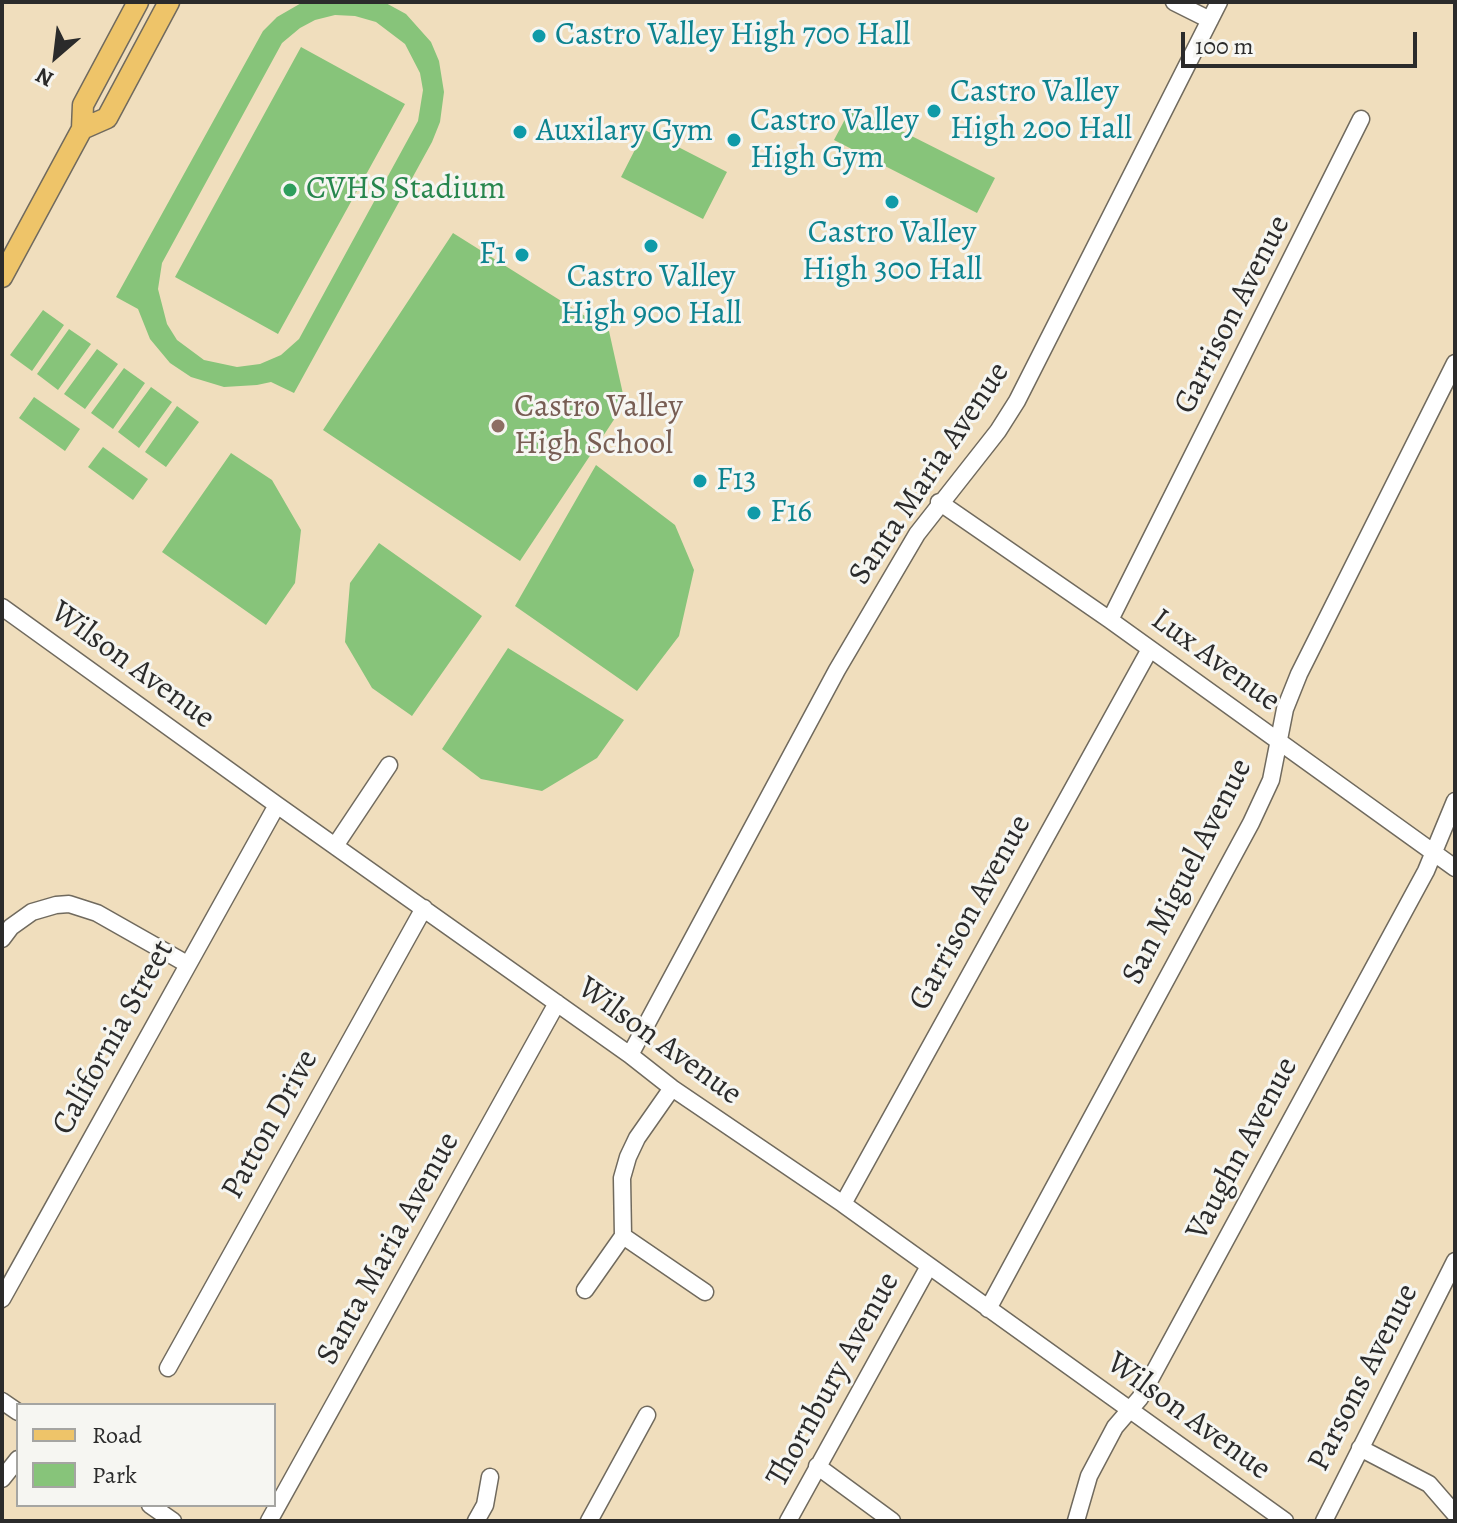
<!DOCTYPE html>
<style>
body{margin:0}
#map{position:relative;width:1457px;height:1523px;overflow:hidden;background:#f0debd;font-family:Alegreya,serif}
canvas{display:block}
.frame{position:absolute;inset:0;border:4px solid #2b2b2b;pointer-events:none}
.legend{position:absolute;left:16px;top:1403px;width:260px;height:104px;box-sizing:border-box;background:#f6f6f2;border:2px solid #a5a5a2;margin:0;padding:10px 14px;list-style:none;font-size:24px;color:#2b2b2b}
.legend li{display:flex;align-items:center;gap:16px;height:40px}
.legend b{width:40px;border:2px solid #a5a5a2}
.north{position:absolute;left:16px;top:16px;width:80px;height:80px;-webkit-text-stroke:6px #f6f6f2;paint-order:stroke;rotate:208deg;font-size:22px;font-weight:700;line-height:32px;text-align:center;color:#2b2b2b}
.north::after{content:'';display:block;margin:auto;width:28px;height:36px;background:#2b2b2b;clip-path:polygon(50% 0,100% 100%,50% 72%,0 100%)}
.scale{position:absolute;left:1181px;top:32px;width:236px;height:36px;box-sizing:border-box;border:4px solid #2b2b2b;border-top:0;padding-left:10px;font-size:24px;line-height:28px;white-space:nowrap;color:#2b2b2b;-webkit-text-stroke:6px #f6f6f2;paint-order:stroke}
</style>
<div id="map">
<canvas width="1457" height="1523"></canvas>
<div class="frame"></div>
<ul class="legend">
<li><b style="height:10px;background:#eec469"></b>Road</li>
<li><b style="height:22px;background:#87c47a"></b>Park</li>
</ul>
<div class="north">N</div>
<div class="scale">100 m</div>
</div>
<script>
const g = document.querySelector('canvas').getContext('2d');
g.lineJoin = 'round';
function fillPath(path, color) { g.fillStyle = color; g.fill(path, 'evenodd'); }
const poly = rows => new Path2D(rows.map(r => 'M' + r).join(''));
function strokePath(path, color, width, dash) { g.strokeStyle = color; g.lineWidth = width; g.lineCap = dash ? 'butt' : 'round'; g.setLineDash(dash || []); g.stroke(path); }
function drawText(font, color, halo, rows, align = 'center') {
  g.font = font + ' Alegreya,serif'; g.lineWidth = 6; g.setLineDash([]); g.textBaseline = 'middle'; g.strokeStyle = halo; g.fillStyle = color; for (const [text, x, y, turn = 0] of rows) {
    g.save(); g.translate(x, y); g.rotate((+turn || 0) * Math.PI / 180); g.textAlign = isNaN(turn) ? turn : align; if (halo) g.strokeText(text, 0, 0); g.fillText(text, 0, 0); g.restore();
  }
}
fillPath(poly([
 [303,2,384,2,406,14,431,42,439,61,444,92,440,122,432,142,294,393,271,382,257,385,224,387,191,377,170,363,150,339,138,309,116,297,263,31,277,17],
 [335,15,355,16,376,22,405,44,420,73,423,90,418,121,299,339,281,355,260,364,237,367,204,360,177,340,167,324,158,289,162,263,282,43,300,28,315,20],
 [301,47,405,104,278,334,175,277],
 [852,106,995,178,977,213,834,140],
 [645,130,727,172,703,219,621,177],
 [453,233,609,331,625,403,520,561,323,430],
 [43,310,64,325,32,371,10,355],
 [69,329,91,344,58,390,37,374],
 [97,349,118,364,85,409,64,394],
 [124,368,145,383,113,429,91,413],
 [151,387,172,402,139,448,118,432],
 [34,397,80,429,65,451,19,418],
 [177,406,199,422,166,467,145,452],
 [103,447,148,479,133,500,88,467],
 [231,453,272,480,301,530,295,583,266,625,162,552],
 [596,465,675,525,694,570,679,636,637,691,515,606],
 [379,543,482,616,412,716,372,688,345,642,350,583],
 [508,648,624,720,597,758,542,791,481,779,442,749]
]), '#87c47a');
const minor = poly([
 [1174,2,1210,20],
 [939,502,1110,620,1455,868],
 [2,607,277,805,630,1055,672,1088,843,1204,1285,1521],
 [1110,620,1361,119],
 [335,846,389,765],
 [2,939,11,927,32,912,56,905,69,904,97,913,187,964],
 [630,1055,837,670,917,534,998,431,1017,401,1219,2],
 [843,1204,1150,649],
 [623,1236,705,1292],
 [585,1290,623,1236,622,1178,628,1157,637,1138,672,1088],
 [2,1299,277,805],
 [988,1309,1251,823,1271,780,1285,709,1299,674,1455,363],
 [168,1368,424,908],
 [2,1401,18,1412],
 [1360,1448,1429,1484,1455,1514],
 [817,1466,892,1521],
 [2,1479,18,1459],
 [150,1505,173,1521],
 [269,1521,557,1003],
 [476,1521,485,1505,490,1477],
 [589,1521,647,1415],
 [788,1521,929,1266],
 [1076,1521,1089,1476,1115,1427,1140,1398,1426,871,1455,801],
 [1324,1521,1455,1261]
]);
const major = poly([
 [82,129,107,118,169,2],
 [2,277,82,129,83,105,138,2]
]);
strokePath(minor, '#706a5e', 19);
strokePath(major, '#706a5e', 23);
strokePath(minor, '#fff', 16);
strokePath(major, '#eec469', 20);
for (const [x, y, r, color] of [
 [539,36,8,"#0f9aa8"],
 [934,111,8,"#0f9aa8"],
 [520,132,8,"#0f9aa8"],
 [734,140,8,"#0f9aa8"],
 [290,190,8,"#2e9e5b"],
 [892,202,8,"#0f9aa8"],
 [651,246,8,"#0f9aa8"],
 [522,255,8,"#0f9aa8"],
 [498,426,8,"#8d6e63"],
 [700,481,8,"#0f9aa8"],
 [754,513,8,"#0f9aa8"]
]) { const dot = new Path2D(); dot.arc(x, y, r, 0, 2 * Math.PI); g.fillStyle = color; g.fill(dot); strokePath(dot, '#f6f6f2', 3); }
drawText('32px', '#0d838f', '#f6f6f2', [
 ["Castro Valley High 700 Hall",555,36],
 ["Castro Valley",950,93],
 ["High 200 Hall",950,130],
 ["Castro Valley",750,122],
 ["High Gym",750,159],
 ["Auxilary Gym",536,132],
 ["Castro Valley",892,234,"center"],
 ["High 300 Hall",892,271,"center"],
 ["F1",506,255,"right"],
 ["Castro Valley",651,278,"center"],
 ["High 900 Hall",651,315,"center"],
 ["F13",716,481],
 ["F16",770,513]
], 'left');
drawText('32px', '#27864d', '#f6f6f2', [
 ["CVHS Stadium",306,190]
], 'left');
drawText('32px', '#2b2b2b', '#f6f6f2', [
 ["Garrison Avenue",1233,315,-63],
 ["Santa Maria Avenue",930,474,-56],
 ["Lux Avenue",1215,661,36],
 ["Wilson Avenue",132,666,36],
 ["San Miguel Avenue",1188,872,-63],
 ["Garrison Avenue",971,913,-61],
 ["California Street",114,1038,-61],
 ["Wilson Avenue",659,1042,36],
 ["Patton Drive",271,1125,-61],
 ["Vaughn Avenue",1243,1149,-62],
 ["Santa Maria Avenue",389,1249,-61],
 ["Parsons Avenue",1364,1378,-63],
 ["Thornbury Avenue",834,1380,-61],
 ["Wilson Avenue",1188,1417,36]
]);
drawText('32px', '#785e54', '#f6f6f2', [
 ["Castro Valley",514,408],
 ["High School",514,445]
], 'left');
</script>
